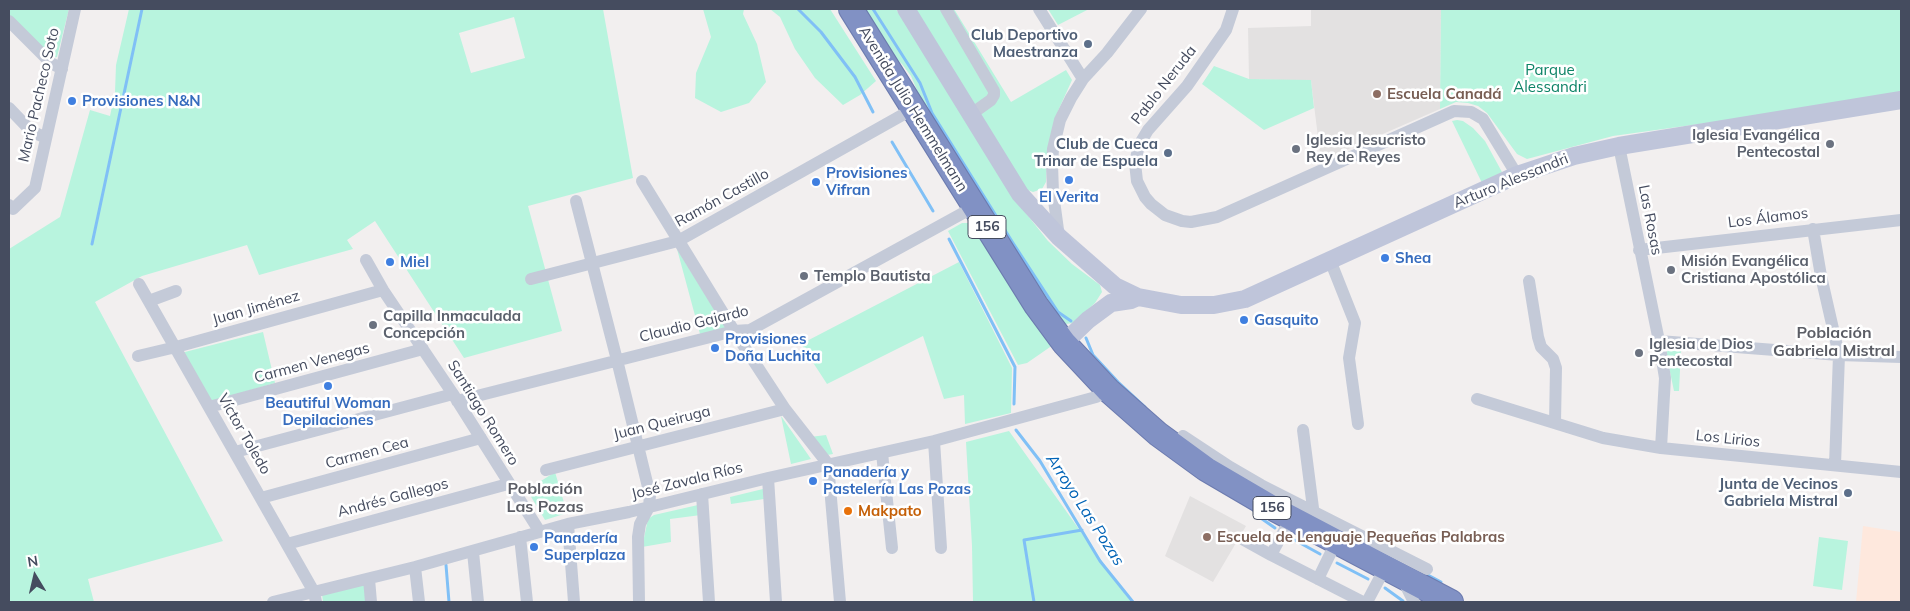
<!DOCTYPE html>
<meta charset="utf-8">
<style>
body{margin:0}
#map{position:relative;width:1910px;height:611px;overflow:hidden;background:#f2efef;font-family:Mulish,sans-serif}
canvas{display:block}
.frame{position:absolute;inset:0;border:10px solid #454c5f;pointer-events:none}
.north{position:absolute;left:10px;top:551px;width:50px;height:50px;-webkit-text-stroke:4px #fff;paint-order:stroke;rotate:351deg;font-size:14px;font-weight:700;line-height:20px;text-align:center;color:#454c5f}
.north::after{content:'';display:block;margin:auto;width:18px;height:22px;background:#454c5f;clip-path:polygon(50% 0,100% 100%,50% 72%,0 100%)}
</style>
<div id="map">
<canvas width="1910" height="611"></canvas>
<div class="frame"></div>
<div class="north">N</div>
</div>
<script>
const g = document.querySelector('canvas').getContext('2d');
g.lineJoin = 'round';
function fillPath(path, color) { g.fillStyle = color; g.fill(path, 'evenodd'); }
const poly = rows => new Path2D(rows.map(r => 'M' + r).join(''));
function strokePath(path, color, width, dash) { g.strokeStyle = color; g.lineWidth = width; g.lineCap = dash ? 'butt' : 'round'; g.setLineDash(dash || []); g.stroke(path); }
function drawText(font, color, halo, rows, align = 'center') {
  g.font = font + ' Mulish,sans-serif'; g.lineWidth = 5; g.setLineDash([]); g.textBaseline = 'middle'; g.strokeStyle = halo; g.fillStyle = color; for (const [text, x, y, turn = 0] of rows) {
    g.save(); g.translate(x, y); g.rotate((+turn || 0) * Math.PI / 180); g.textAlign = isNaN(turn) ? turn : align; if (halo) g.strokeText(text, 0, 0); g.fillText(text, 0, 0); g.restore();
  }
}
fillPath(poly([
 [1311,9,1441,9,1440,109,1321,161,1311,81,1249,79,1248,28,1311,26],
 [1190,496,1246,526,1213,582,1165,556]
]), '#e3e1e1');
fillPath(poly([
 [1863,526,1901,532,1901,602,1856,602]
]), '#fee8dd');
fillPath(poly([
 [9,9,69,9,57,57,50,58,9,15],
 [129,9,603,9,633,178,528,206,562,331,464,358,375,221,347,240,353,249,259,275,247,245,142,276,95,302,223,541,88,579,94,602,9,602,9,249,60,217,90,110,110,116,115,92,116,65],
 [514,17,525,58,471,73,459,33],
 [703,9,744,9,743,14,757,44,766,82,749,103,721,112,695,98,696,73,711,37],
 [770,9,830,9,876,81,860,95,843,105,815,78,795,49,780,17],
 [862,9,896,9,1017,202,1048,241,1072,264,1100,285,1102,292,1095,303,1073,323,1066,324,1058,319,924,107,911,76,902,64,889,53],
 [915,9,954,9,1011,102,1066,70,1072,80,1058,111,1047,161,1046,182,1042,189,1033,192,1025,189],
 [1048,9,1089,9,1058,25],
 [1441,9,1901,9,1901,94,1800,110,1613,136,1527,159,1517,154,1487,113,1478,106,1468,103,1456,102,1440,109],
 [1214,66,1249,79,1311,80,1314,108,1264,130,1202,84],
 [1457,120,1463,121,1473,128,1485,141,1502,172,1482,183,1452,121],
 [962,223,972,223,1053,345,1027,363,1018,365,948,231],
 [677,249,726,328,700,334],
 [959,262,1012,368,1011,413,965,424,964,395,944,399,923,336,827,384,801,344],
 [263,332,275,383,210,402,181,353],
 [1670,348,1681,349,1679,391,1674,391,1666,353],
 [781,416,811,459,791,464],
 [1009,431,1081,532,1131,602,973,602,972,546,966,442],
 [826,435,833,454,827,455,810,437],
 [555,472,567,513,545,520,527,490],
 [763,489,764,499,731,504,730,497],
 [698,505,701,515,670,519,671,542,642,547,648,519,654,515],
 [1819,537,1848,541,1842,590,1813,586],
 [365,584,366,602,323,602,322,594]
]), '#b8f4de');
strokePath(poly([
 [798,9,821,32,855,77,873,112],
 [873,9,920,83,932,113,1013,243,1058,312,1071,321],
 [892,142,933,211],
 [949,239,1015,367,1014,404],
 [92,244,142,9],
 [1086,338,1093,355,1118,382,1145,407],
 [1016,430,1040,461,1100,561,1133,602],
 [1253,507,1255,514,1275,528],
 [1291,538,1320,554],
 [1337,563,1368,579],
 [446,565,449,602],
 [1426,574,1441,582],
 [1385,588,1403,601],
 [1034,602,1024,540,1082,530]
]), '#80c0f6', 3);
const highway = poly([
 [851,9,1036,305,1064,343,1108,390,1158,434,1206,469,1276,510,1451,602]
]);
strokePath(highway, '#6c7baf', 26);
strokePath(poly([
 [946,9,994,91,994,95,991,100,970,115],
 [1039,9,1083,79],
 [1233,9,1226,30,1187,86,1148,130,1139,145,1135,163,1137,181,1145,197,1151,204,1165,215,1182,221,1191,222,1217,217,1454,111,1471,112,1483,119,1517,175],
 [9,21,51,63,62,69],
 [9,108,31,131,46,138],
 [1619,146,1659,341,1665,378,1661,448],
 [642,181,734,331,785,409,828,464,840,602],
 [576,201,617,360,650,495,649,507,640,524,638,537,639,602],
 [9,205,13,209,35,188,75,9],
 [1813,229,1821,276,1839,355,1835,465],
 [1059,237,1053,193,1052,164,1053,149,1060,120,1071,98,1083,79,1107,53,1141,9],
 [1639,250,1901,220],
 [366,260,383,290,453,394,540,532],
 [1330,260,1355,323,1349,358,1358,424],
 [531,279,678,241,913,109],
 [1529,281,1538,337,1541,347,1553,359,1556,368,1555,423],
 [139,284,314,592,316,602],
 [149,301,176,291],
 [1659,341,1839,355,1901,357],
 [138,356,176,347,383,290],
 [1477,399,1603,438,1661,448,1901,472],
 [457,401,734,331,750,330,974,207],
 [209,407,423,349],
 [1303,430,1313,508,1309,517],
 [1183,436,1230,467,1261,485,1427,569],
 [934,441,941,548],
 [235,452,453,394],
 [882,453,892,548],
 [546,470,785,409],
 [768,478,776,602],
 [702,494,709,602],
 [261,498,481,438],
 [1291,518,1271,555,1363,602],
 [568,524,574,602],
 [520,537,527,602],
 [1244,540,1271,555],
 [287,544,508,484],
 [473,552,478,602],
 [415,567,419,602],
 [1402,578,1414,602],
 [369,579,371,602],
 [1318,579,1336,542],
 [273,602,415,567,568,524,629,512,768,478,934,441,1096,397,1108,390],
 [1367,602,1385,568]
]), '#c4cad8', 12);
strokePath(poly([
 [906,9,1020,194,1059,237,1115,286,1138,297,1181,305,1214,305,1245,299,1493,186,1517,175,1574,156,1619,146,1901,100],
 [1064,343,1088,320,1111,303,1131,300,1138,297]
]), '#bfc5da', 18);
strokePath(highway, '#8191c4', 24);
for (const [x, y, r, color] of [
 [1088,44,5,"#5c6f8a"],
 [1377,94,5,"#8d6e63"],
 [72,101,5,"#3f7fe0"],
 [1830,144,5,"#6b7280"],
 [1296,149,5,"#6b7280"],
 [1168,153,5,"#5c6f8a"],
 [1069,180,5,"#3f7fe0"],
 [816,182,5,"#3f7fe0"],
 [1385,258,5,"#3f7fe0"],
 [390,262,5,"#3f7fe0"],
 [1671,270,5,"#6b7280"],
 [804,276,5,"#6b7280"],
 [1244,320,5,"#3f7fe0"],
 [373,325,5,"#6b7280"],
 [715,348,5,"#3f7fe0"],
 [1639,353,5,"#6b7280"],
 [328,386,5,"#3f7fe0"],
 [813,481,5,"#3f7fe0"],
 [1848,493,5,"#5c6f8a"],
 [848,511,5,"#e8710a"],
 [1207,537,5,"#8d6e63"],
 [534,547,5,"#3f7fe0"]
]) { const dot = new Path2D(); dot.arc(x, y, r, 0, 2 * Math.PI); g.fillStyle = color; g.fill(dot); strokePath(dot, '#fff', 2); }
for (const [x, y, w] of [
 [987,227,38],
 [1272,508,38]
]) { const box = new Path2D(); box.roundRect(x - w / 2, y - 11.5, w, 23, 4); g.fillStyle = '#fff'; g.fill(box); strokePath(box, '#454c5f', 1); }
drawText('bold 14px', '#454c5f', null, [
 ["156",987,227],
 ["156",1272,508]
]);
drawText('bold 15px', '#4e5e75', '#fff', [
 ["Club Deportivo",1078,35],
 ["Maestranza",1078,52],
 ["Club de Cueca",1158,144],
 ["Trinar de Espuela",1158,161],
 ["Junta de Vecinos",1838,484],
 ["Gabriela Mistral",1838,501]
], 'right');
drawText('15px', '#0c8366', '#fff', [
 ["Parque",1550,70],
 ["Alessandri",1550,87]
]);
drawText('15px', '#454c5f', '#fff', [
 ["Pablo Neruda",1164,85,-52],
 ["Mario Pacheco Soto",39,95,-77],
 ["Avenida Julio Hemmelmann",913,109,58],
 ["Arturo Alessandri",1511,181,-22],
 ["Ramón Castillo",722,198,-29],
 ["Los Álamos",1768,218,-7],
 ["Las Rosas",1650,220,79],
 ["Juan Jiménez",256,308,-16],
 ["Claudio Gajardo",694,324,-14],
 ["Carmen Venegas",312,363,-15],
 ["Santiago Romero",483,413,58],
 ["Juan Queiruga",662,423,-14],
 ["Víctor Toledo",244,434,60],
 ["Los Lirios",1728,439,6],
 ["Carmen Cea",367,453,-15],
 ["José Zavala Ríos",687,481,-14],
 ["Andrés Gallegos",393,498,-15]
]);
drawText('bold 15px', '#785e54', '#fff', [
 ["Escuela Canadá",1387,94],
 ["Escuela de Lenguaje Pequeñas Palabras",1217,537]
], 'left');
drawText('bold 15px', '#366cbe', '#fff', [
 ["Provisiones N&N",82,101],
 ["Provisiones",826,173],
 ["Vifran",826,190],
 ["El Verita",1069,197,"center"],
 ["Shea",1395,258],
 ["Miel",400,262],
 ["Gasquito",1254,320],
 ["Provisiones",725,339],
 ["Doña Luchita",725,356],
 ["Beautiful Woman",328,403,"center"],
 ["Depilaciones",328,420,"center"],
 ["Panadería y",823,472],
 ["Pastelería Las Pozas",823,489],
 ["Panadería",544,538],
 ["Superplaza",544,555]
], 'left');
drawText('bold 15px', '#5b616d', '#fff', [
 ["Iglesia Evangélica",1820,135,"right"],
 ["Pentecostal",1820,152,"right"],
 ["Iglesia Jesucristo",1306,140],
 ["Rey de Reyes",1306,157],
 ["Misión Evangélica",1681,261],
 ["Cristiana Apostólica",1681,278],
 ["Templo Bautista",814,276],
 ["Capilla Inmaculada",383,316],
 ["Concepción",383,333],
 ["Iglesia de Dios",1649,344],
 ["Pentecostal",1649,361]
], 'left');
drawText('bold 15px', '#c56008', '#fff', [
 ["Makpato",858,511]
], 'left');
drawText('bold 16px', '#5b5d65', '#fff', [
 ["Población",1834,333],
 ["Gabriela Mistral",1834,351],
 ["Población",545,489],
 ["Las Pozas",545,507]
]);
drawText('italic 16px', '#0063b6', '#fff', [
 ["Arroyo Las Pozas",1085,510,57]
]);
</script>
